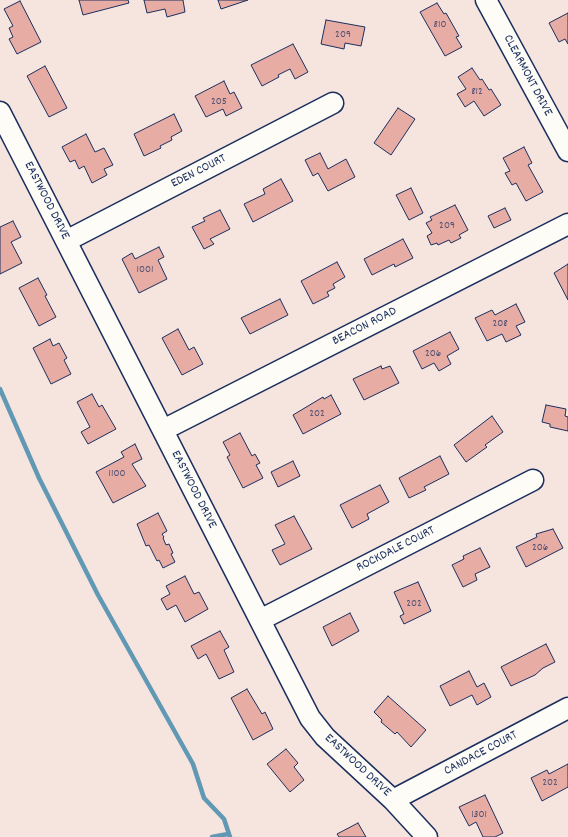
<!DOCTYPE html>
<style>
body{margin:0}
canvas{display:block;background:#f6e4de}
</style>
<canvas width="568" height="837"></canvas>
<script>
const g = document.querySelector('canvas').getContext('2d');
g.lineJoin = 'round';
const poly = rows => new Path2D(rows.map(r => 'M' + r).join(''));
function strokePath(path, color, width, dash) { g.strokeStyle = color; g.lineWidth = width; g.lineCap = dash ? 'butt' : 'round'; g.setLineDash(dash || []); g.stroke(path); }
function fillPath(path, color) { g.fillStyle = color; g.fill(path, 'evenodd'); }
function drawText(font, color, halo, rows, align = 'center') {
  g.font = font + ' Dekko,sans-serif'; g.lineWidth = 4; g.setLineDash([]); g.textBaseline = 'middle'; g.strokeStyle = halo; g.fillStyle = color; for (const [text, x, y, turn = 0] of rows) {
    g.save(); g.translate(x, y); g.rotate((+turn || 0) * Math.PI / 180); g.textAlign = isNaN(turn) ? turn : align; if (halo) g.strokeText(text, 0, 0); g.fillText(text, 0, 0); g.restore();
  }
}
strokePath(poly([
 [0,389,39,478,98,595,193,764,204,798,224,819,230,837],
 [212,837,228,834]
]), '#6198b4', 4.5);
const building = poly([
 [79,0,128,0,129,3,83,15,79,0],
 [144,0,183,0,185,12,167,17,165,9,147,13,144,0],
 [218,0,248,0,221,9,218,0],
 [20,1,41,42,17,54,9,39,13,37,9,28,13,26,4,9,20,1],
 [437,3,444,14,446,13,459,36,456,37,462,47,445,56,420,12,437,3],
 [568,13,568,44,565,39,559,42,549,23,568,13],
 [326,20,365,27,361,46,345,43,344,49,321,44,326,20],
 [293,44,308,72,295,79,290,69,278,75,279,77,262,86,251,65,293,44],
 [45,66,67,108,49,117,27,76,45,66],
 [472,68,480,80,482,79,489,90,491,89,501,105,484,116,474,101,465,107,457,94,466,89,458,77,472,68],
 [224,81,230,94,234,92,242,108,226,116,223,109,206,117,195,96,224,81],
 [398,108,415,119,391,155,374,143,398,108],
 [174,114,182,131,171,137,172,140,160,146,161,148,144,156,134,134,174,114],
 [86,134,95,152,104,148,113,165,104,169,107,175,92,183,84,166,79,169,75,160,70,162,62,147,86,134],
 [524,147,532,163,528,165,543,192,526,201,516,183,512,185,505,173,510,171,503,158,524,147],
 [320,153,328,169,346,159,355,177,328,191,318,173,313,176,305,160,320,153],
 [281,179,293,201,253,222,244,204,265,194,263,189,281,179],
 [411,188,423,213,409,220,396,195,411,188],
 [455,205,468,230,459,235,461,238,451,243,449,240,438,245,437,243,431,245,427,236,432,233,426,223,432,220,430,217,455,205],
 [505,208,511,220,494,228,488,216,505,208],
 [220,210,230,229,210,239,214,244,204,249,192,227,205,221,203,218,220,210],
 [13,221,21,237,11,242,22,263,0,274,0,227,13,221],
 [403,239,413,258,395,267,394,264,372,275,364,259,403,239],
 [159,247,164,257,158,260,167,279,139,293,122,259,132,253,135,259,159,247],
 [337,262,345,277,333,284,335,288,327,292,329,296,313,304,301,281,337,262],
 [568,264,568,300,554,273,568,264],
 [38,278,47,295,45,296,56,317,39,326,19,288,38,278],
 [280,299,288,315,250,334,241,318,280,299],
 [516,304,525,322,516,326,521,335,506,342,502,334,487,341,475,318,492,310,495,315,516,304],
 [178,329,189,350,194,347,203,364,182,375,162,338,178,329],
 [450,332,459,349,447,356,451,364,439,371,434,363,422,369,413,351,450,332],
 [50,339,53,346,59,343,67,358,64,360,71,374,51,384,33,348,50,339],
 [381,366,382,369,390,366,399,383,364,400,353,379,381,366],
 [92,394,99,407,102,405,116,429,88,444,81,432,90,427,77,402,92,394],
 [331,395,341,414,303,434,293,415,323,397,324,399,331,395],
 [546,405,566,409,565,416,568,417,568,431,550,427,550,424,542,422,546,405],
 [492,416,503,432,485,445,487,447,466,462,454,445,492,416],
 [240,433,252,456,255,454,260,463,256,465,263,478,243,488,227,457,230,455,223,442,240,433],
 [135,444,142,459,132,464,146,486,113,503,96,472,124,457,121,452,135,444],
 [440,456,449,474,424,487,426,490,409,498,399,478,440,456],
 [293,461,300,476,278,487,271,472,293,461],
 [380,485,389,502,367,514,369,519,352,528,340,505,380,485],
 [158,513,167,531,162,534,164,537,163,538,166,545,169,544,173,553,171,554,175,562,163,568,159,560,157,561,149,545,146,546,137,524,158,513],
 [294,516,312,549,280,565,272,550,285,544,275,525,294,516],
 [553,529,563,548,526,567,516,547,537,537,536,534,553,529],
 [480,548,490,567,475,574,477,580,463,587,452,565,464,559,463,556,480,548],
 [185,576,194,594,199,592,208,609,185,622,176,605,167,610,161,599,170,594,166,586,185,576],
 [418,582,431,611,404,624,400,616,404,614,394,592,418,582],
 [350,613,359,631,332,646,323,627,350,613],
 [220,631,229,647,224,650,234,672,219,679,206,654,198,659,191,646,220,631],
 [546,644,555,662,543,668,535,675,511,686,501,667,546,644],
 [469,671,477,687,484,683,491,697,477,705,472,695,450,706,440,686,469,671],
 [247,689,262,714,265,712,273,729,253,740,231,698,247,689],
 [388,696,426,730,411,747,397,732,395,734,381,722,382,720,374,712,388,696],
 [286,749,298,763,294,767,304,780,290,792,267,764,286,749],
 [568,764,568,787,542,801,531,778,547,770,549,774,568,764],
 [485,795,503,833,495,837,483,837,476,822,469,826,459,807,485,795],
 [358,823,366,837,339,837,337,834,358,823]
]);
fillPath(building, '#e7ada5');
strokePath(building, '#1b2f5e', 1);
const minor = poly([
 [486,0,568,151],
 [0,112,310,718,325,737,393,800,427,837],
 [66,241,333,103],
 [163,430,568,224],
 [260,620,533,480],
 [393,800,568,708]
]);
strokePath(minor, '#1b2f5e', 23);
strokePath(minor, '#fdfcf7', 20);
drawText('11px', '#4e4e70', null, [
 ["810",440,25],
 ["209",343,35],
 ["812",477,92],
 ["205",219,102],
 ["209",447,226],
 ["1001",145,270],
 ["208",500,324],
 ["206",433,354],
 ["202",317,414],
 ["1100",117,474],
 ["206",540,548],
 ["202",414,604],
 ["202",550,783],
 ["1301",479,815]
]);
drawText('13px', '#1b2f5e', '#fdfcf7', [
 ["CLEARMONT DRIVE",527,76,62],
 ["EDEN COURT",199,172,-27],
 ["EASTWOOD DRIVE",46,201,63],
 ["BEACON ROAD",365,327,-27],
 ["EASTWOOD DRIVE",193,490,63],
 ["ROCKDALE COURT",396,550,-27],
 ["CANDACE COURT",481,754,-28],
 ["EASTWOOD DRIVE",357,766,43]
]);
</script>
